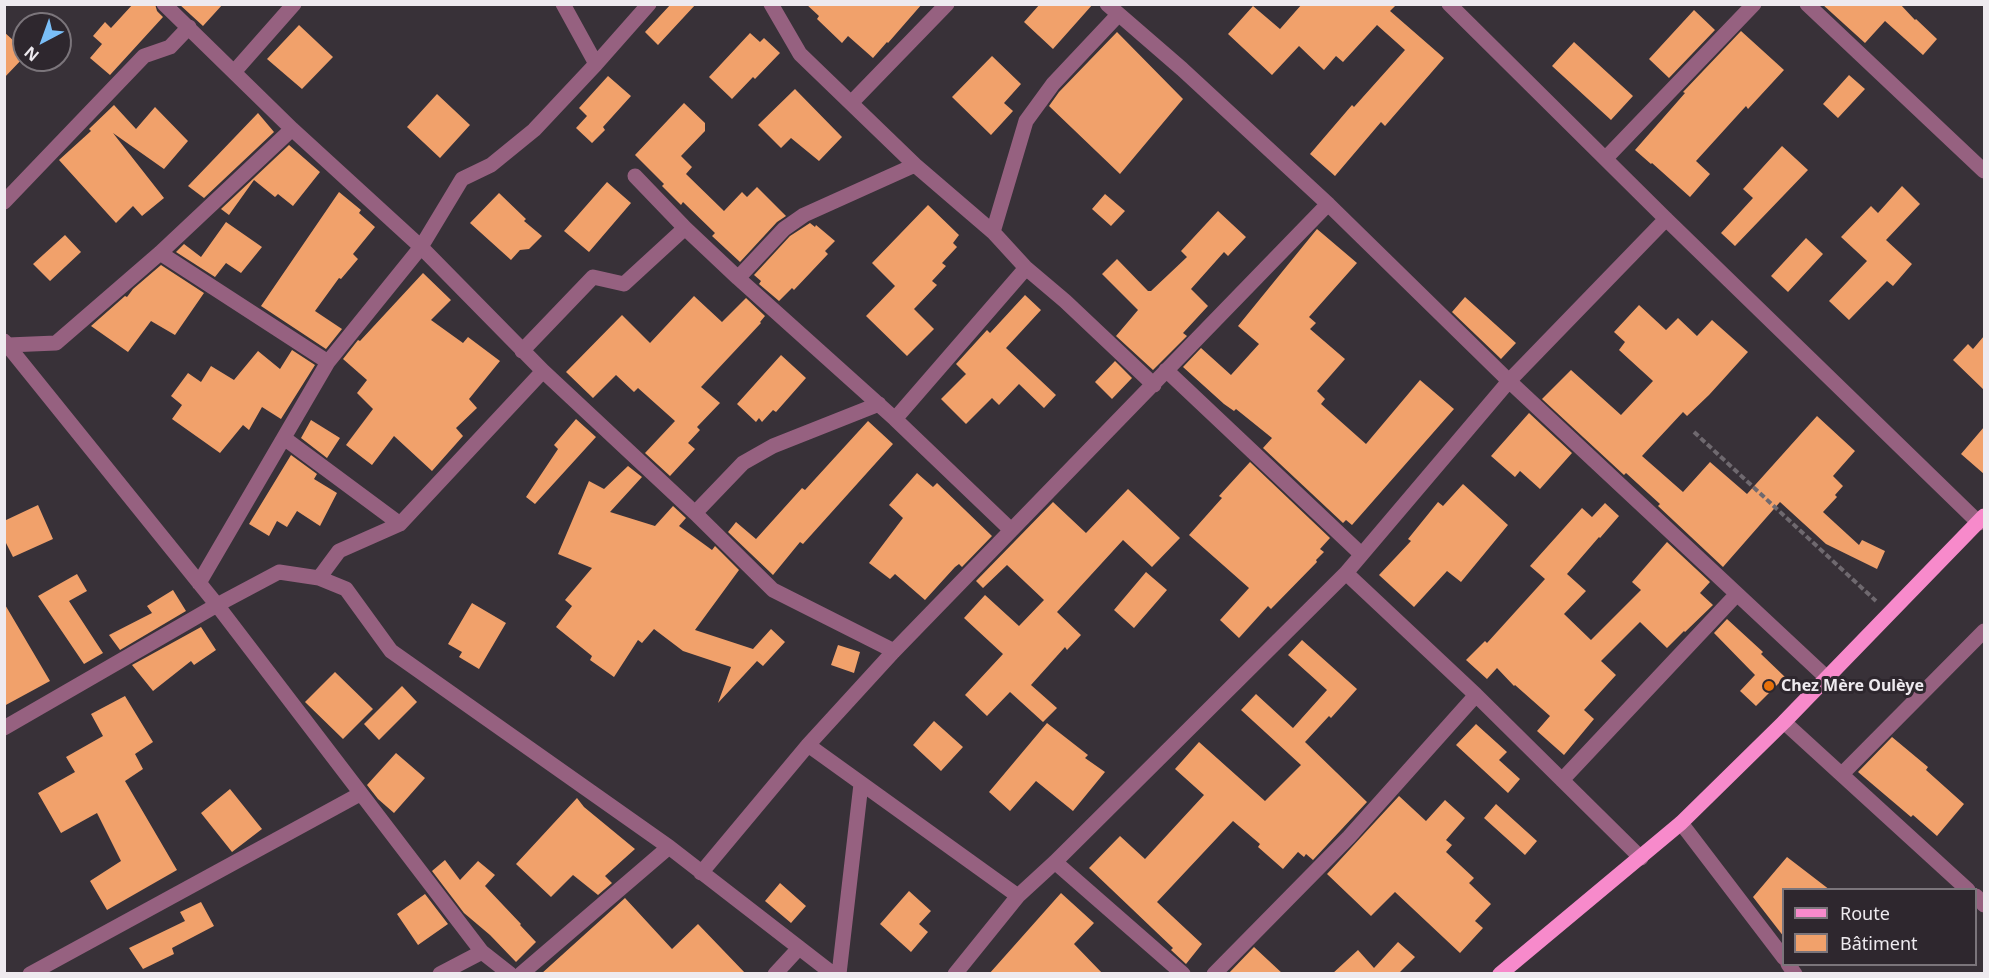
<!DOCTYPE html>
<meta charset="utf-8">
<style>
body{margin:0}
#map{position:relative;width:1989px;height:978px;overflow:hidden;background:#383138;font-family:"Noto Sans",sans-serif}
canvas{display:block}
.frame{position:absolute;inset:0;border:6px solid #eeeaef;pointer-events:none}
.legend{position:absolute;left:1782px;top:888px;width:195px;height:78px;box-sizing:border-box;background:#2e272e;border:2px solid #7b757b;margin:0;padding:8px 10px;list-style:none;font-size:18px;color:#eeeaef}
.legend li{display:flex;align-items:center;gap:12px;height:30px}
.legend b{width:30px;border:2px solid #7b757b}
.north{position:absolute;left:12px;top:12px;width:60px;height:60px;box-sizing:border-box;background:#2e272e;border:2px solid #7b757b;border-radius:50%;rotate:221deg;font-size:16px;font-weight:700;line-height:24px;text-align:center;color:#eeeaef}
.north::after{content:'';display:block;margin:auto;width:21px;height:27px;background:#7abff8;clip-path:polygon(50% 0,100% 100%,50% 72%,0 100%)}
</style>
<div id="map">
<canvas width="1989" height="978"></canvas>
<div class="frame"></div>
<ul class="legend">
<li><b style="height:8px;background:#f78acb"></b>Route</li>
<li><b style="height:16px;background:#f1a16b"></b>Bâtiment</li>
</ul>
<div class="north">N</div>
</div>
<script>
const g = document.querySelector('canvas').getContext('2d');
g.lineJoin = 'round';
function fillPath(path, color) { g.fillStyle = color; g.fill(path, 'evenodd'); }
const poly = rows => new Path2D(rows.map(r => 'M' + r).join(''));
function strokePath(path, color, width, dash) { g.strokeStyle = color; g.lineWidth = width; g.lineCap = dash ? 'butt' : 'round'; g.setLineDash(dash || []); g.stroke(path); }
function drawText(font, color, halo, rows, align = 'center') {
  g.font = font + ' "Noto Sans",sans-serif'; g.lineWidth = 6; g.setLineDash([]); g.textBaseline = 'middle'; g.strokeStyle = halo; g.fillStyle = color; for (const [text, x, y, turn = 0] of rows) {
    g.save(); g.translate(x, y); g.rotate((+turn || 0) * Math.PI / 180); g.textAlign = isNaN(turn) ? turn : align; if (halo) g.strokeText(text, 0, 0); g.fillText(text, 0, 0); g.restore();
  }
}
fillPath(poly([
 [133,4,155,4,157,11,163,17,110,75,90,58,102,44,93,36,105,22,111,28],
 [179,4,223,4,203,26],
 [671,4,696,4,658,45,645,32],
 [806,4,922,4,888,43,887,42,873,58,848,36,842,43,817,19,819,16],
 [1040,4,1093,4,1053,49,1024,22],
 [1302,4,1397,4,1390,11,1444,58,1385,126,1381,122,1335,176,1310,154,1352,105,1354,107,1405,50,1377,25,1343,62,1336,56,1324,70,1299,46,1272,75,1228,34,1253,6,1280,29],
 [1822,4,1900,4,1915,20,1916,19,1937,39,1923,55,1885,21,1865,43],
 [1694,10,1715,30,1669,78,1649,59],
 [299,25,333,57,302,89,267,59],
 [1741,31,1784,70,1748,109,1746,106,1696,161,1710,174,1690,197,1652,163,1651,164,1635,150,1685,93,1683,92],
 [4,32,24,50,24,57,4,78],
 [1117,32,1183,99,1120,174,1049,106,1059,92],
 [750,33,760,42,764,38,780,53,755,79,753,77,732,99,709,77],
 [1574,42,1633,96,1611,120,1552,66],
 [992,56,1021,84,1004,103,1013,111,991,135,952,97],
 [1849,75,1865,89,1838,118,1823,104],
 [608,76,631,96,603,127,605,130,592,143,576,128,587,116,579,108],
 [795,89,842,137,819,161,791,138,781,148,758,125],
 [437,94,470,125,440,158,407,127],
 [684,103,705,123,705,131,681,156,692,167,686,174,724,211,742,192,747,197,757,187,786,216,777,222,740,262,712,236,715,233,683,202,681,205,662,186,664,184,635,155],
 [114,105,136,129,155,107,188,141,164,169,113,133,164,198,142,216,133,206,116,223,59,160,91,131,89,129],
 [258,113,274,132,204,198,188,186],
 [289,145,320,172,293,206,278,194,275,197,254,180,229,215,221,209],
 [1782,146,1808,170,1735,246,1721,233,1753,198,1743,189],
 [607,182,631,203,589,252,564,231],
 [1902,186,1920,204,1886,240,1912,264,1893,286,1887,281,1849,320,1829,301,1867,261,1841,237,1871,206,1878,213],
 [339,192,361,210,359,213,375,227,353,254,358,259,341,279,339,278,315,311,342,329,326,349,261,306],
 [499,193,526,219,524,221,542,236,529,249,520,250,511,260,470,223],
 [1105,194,1125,211,1111,226,1092,209],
 [928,205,959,235,953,243,957,247,942,263,946,266,932,281,937,285,914,309,934,329,907,356,866,316,895,286,872,263],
 [1218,211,1246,237,1228,256,1224,252,1191,289,1208,306,1183,333,1187,336,1153,370,1116,336,1138,310,1102,274,1117,259,1148,291,1151,291,1187,257,1181,251],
 [226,222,262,247,241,273,226,263,215,277,176,252,184,244,201,257],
 [810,223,815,227,816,225,835,241,825,251,828,254,794,290,792,288,779,301,759,284,761,281,754,275,790,236],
 [1317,229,1357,263,1309,317,1316,323,1310,329,1345,359,1317,391,1325,399,1321,404,1366,444,1420,380,1454,409,1352,525,1346,520,1343,523,1263,448,1272,438,1236,409,1234,411,1224,404,1183,367,1201,348,1231,375,1259,344,1238,326],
 [65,235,81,252,50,281,33,264],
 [1806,238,1823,254,1788,292,1771,276],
 [161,265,204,293,175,335,151,321,128,352,91,326,125,296,127,297,133,289],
 [423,273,451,300,431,320,463,343,468,337,500,361,469,399,477,408,456,428,463,436,432,471,394,436,372,465,346,445,373,409,357,393,367,380,343,359,358,340,360,341],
 [1025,295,1041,310,1006,348,1056,395,1044,408,1019,384,999,405,992,398,966,424,941,399,966,374,956,364,987,330,990,333],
 [694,296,722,322,746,298,765,316,760,322,761,323,701,387,720,403,697,427,700,430,688,443,695,449,670,476,645,453,675,421,638,388,634,392,616,375,593,398,566,372,622,315,650,343],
 [1465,297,1516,343,1501,359,1452,312],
 [1639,305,1666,330,1678,318,1697,336,1712,320,1748,352,1709,395,1687,416,1683,412,1642,456,1683,492,1710,462,1747,494,1817,416,1855,451,1833,476,1843,486,1835,495,1837,497,1823,512,1859,545,1862,540,1885,551,1877,569,1826,544,1780,502,1723,567,1658,506,1660,504,1626,473,1624,475,1542,399,1571,370,1621,415,1653,381,1619,350,1625,342,1614,332],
 [1984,336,1984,390,1953,360,1968,344,1973,349],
 [292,350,315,365,281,419,262,407,249,430,243,425,220,453,172,419,182,405,171,396,188,373,201,382,211,366,234,380,258,351,280,369],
 [781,355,806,378,776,412,773,410,762,422,759,418,756,422,737,404],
 [1115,361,1132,378,1112,399,1095,382],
 [1529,413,1572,453,1540,489,1520,471,1515,477,1491,456],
 [576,419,596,437,535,504,526,497,558,449,554,445],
 [311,420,340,438,327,458,301,438],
 [868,421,893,444,803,544,800,542,773,575,728,532,736,522,756,539,802,488,805,490],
 [1984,427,1984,474,1961,454],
 [291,455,317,474,314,479,337,493,320,526,297,511,287,527,277,521,269,536,249,524],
 [1250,462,1330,538,1320,549,1324,552,1316,560,1317,562,1271,609,1268,606,1239,638,1220,620,1249,588,1189,535,1222,498,1219,496],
 [628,466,642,477,610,512,655,526,673,506,686,518,679,526,712,550,715,546,739,570,695,630,753,649,771,629,785,642,763,666,757,661,718,703,731,667,683,651,654,629,642,643,638,640,614,677,590,660,592,656,556,627,572,606,565,600,592,568,558,554,589,481,604,489],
 [917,473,933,487,937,483,992,536,962,567,959,564,955,567,925,600,895,574,890,579,869,563,903,518,889,505],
 [1463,484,1508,525,1461,582,1447,571,1414,607,1379,575,1411,541,1408,539,1438,502,1443,506],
 [1128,489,1180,538,1152,567,1123,540,1057,612,1081,635,1067,650,1065,647,1031,685,1057,708,1043,722,1010,692,987,716,965,695,1003,654,964,618,985,595,1019,626,1044,600,1007,565,983,588,976,581,1053,502,1086,533],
 [1605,503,1619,516,1600,538,1599,537,1567,574,1586,591,1564,614,1591,640,1641,590,1632,582,1667,542,1710,582,1700,593,1713,605,1685,632,1684,631,1667,648,1640,622,1601,661,1616,675,1584,710,1594,719,1564,755,1537,731,1550,716,1515,685,1514,686,1497,668,1487,679,1466,660,1485,641,1487,643,1545,579,1530,566,1582,508,1592,517],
 [38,505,53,539,13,557,4,539,4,521],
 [1146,572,1167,590,1134,628,1114,610],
 [77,574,87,591,69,601,103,653,84,664,38,596],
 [173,590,186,611,120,650,109,635,152,613,147,606],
 [4,603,50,681,4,706],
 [472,603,506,623,479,669,459,657,462,652,448,644],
 [1727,619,1763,652,1761,654,1785,677,1756,706,1740,691,1755,675,1714,633],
 [201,627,216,650,194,665,191,661,153,691,132,665],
 [1302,640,1357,689,1331,718,1329,716,1305,742,1367,802,1313,860,1306,854,1304,857,1298,852,1283,869,1258,847,1260,844,1233,821,1157,902,1202,944,1186,964,1171,950,1173,948,1089,868,1120,836,1145,859,1204,795,1175,769,1199,742,1265,801,1301,765,1241,710,1256,694,1293,728,1327,690,1288,655],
 [838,645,860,652,854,673,831,665],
 [335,672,373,709,343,739,305,702],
 [402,686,417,702,379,740,364,724],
 [125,696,153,742,135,754,143,769,125,781,177,870,107,910,90,881,121,861,97,813,61,833,38,793,75,772,66,757,103,736,91,714],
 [934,721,963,747,941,771,913,745],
 [1047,723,1088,755,1085,758,1105,772,1073,811,1036,781,1010,811,989,792],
 [1476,724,1507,752,1499,760,1520,779,1508,793,1456,745],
 [1892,737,1928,767,1926,770,1964,804,1937,836,1913,815,1911,817,1858,772],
 [396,753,425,778,394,813,378,799,367,785],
 [230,789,262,829,232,852,201,813],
 [1399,796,1426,821,1445,800,1465,818,1446,840,1452,845,1446,852,1474,878,1469,883,1491,904,1475,921,1483,928,1460,953,1395,892,1371,916,1327,874],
 [577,798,584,807,635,849,605,876,612,883,598,895,573,875,551,897,516,864],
 [1496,804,1537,841,1525,855,1484,818],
 [1787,857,1830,890,1784,890,1784,937,1753,897],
 [445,860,460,880,478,861,495,875,485,886,521,924,520,925,536,942,516,962,490,935,464,913,432,871],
 [780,883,806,906,791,923,765,901],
 [909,891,931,911,919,924,928,932,911,952,880,924],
 [1061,893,1094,923,1074,944,1103,974,989,974],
 [425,894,448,924,418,945,397,914],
 [625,898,672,949,698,924,746,974,541,974],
 [201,902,214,926,172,948,174,954,143,969,129,948,185,921,180,912],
 [1398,942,1415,957,1398,974,1332,974,1358,950,1374,968],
 [1254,947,1283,974,1228,974]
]), '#f1a16b');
strokePath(poly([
 [1694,432,1876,601]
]), '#6f696f', 4, [6, 3]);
strokePath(poly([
 [164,4,292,129,421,247,543,371,695,513,773,590,894,651],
 [563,4,596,64],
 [771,4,800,54,915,165,993,232,1026,268,1065,301,1154,385],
 [1107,4,1182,69,1328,204,1509,381,1827,678],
 [1449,4,1666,219,1979,523],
 [1807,4,1984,171],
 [234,72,294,4],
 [851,103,947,4],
 [1606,158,1754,4],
 [4,202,144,56,170,47,189,27],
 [685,228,738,278,895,419,1011,530],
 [993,232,1026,121,1053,84,1118,15],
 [160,253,328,362],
 [738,278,784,229,804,215,915,165],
 [4,341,217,605,482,952,510,974],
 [4,347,8,345,56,343,160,253,292,129],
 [522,351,593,277,624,284,685,228,635,176],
 [1166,370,1361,554],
 [895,419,1026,268],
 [284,438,400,524],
 [695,513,743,463,773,446,879,404],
 [1346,573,1476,695,1641,858],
 [319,578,346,589,391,651,669,847,833,974],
 [199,583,328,362,421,247,462,179,491,165,534,130,596,64,649,4],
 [1784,722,1968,890],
 [4,728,217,605,279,572,319,578,339,551,400,524,543,371],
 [808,745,1018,896],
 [1842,774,1984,631],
 [1562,780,1737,594],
 [1681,823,1784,958],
 [1055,862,1183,974],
 [701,873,808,745,894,651,1328,204],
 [1976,896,1984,905],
 [1788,964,1795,974],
 [30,974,360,794],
 [440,974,482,952],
 [521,974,669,847],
 [775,974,799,948],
 [839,974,861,784],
 [955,974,1018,896,1055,862,1346,573,1509,381,1666,219],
 [1214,974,1349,837,1476,695]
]), '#966180', 15);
strokePath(poly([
 [1500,974,1681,823,1784,722,1984,516]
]), '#f78acb', 15);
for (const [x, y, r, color] of [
 [1769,686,6,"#e8710a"]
]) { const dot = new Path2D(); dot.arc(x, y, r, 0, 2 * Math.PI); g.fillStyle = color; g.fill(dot); strokePath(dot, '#2e272e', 2); }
drawText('bold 16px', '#eeeaef', '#2e272e', [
 ["Chez Mère Oulèye",1781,686]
], 'left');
</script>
